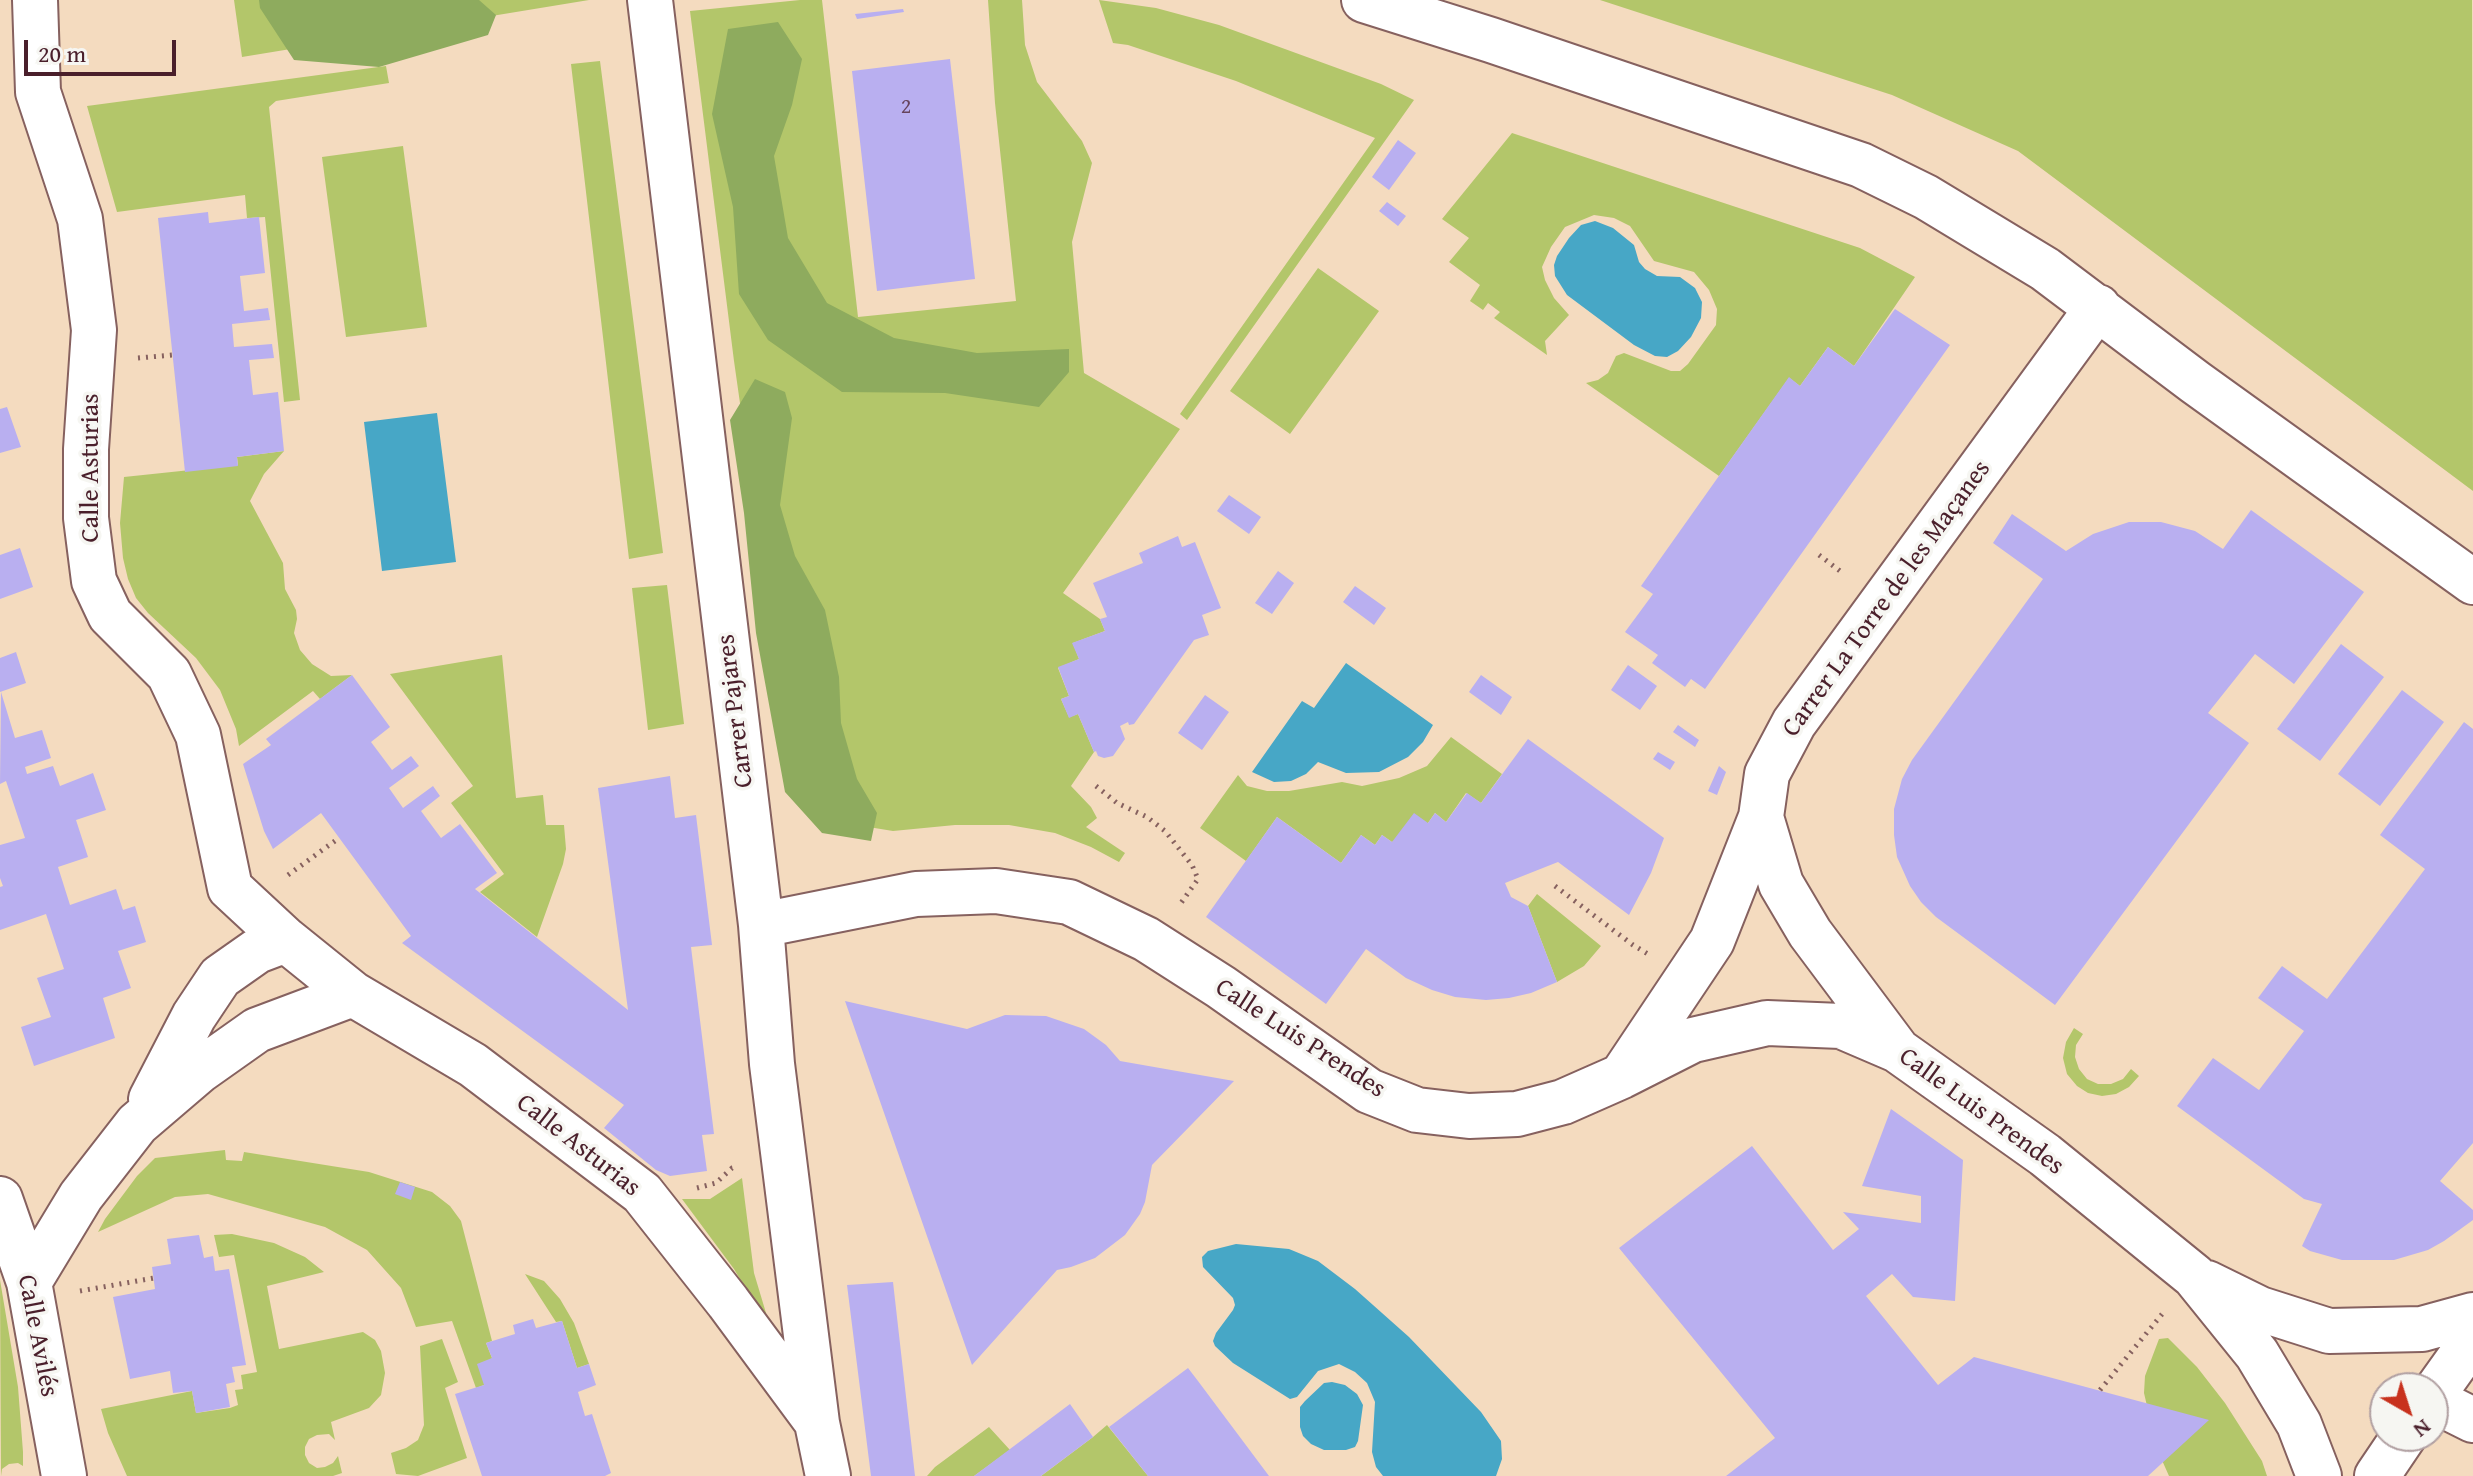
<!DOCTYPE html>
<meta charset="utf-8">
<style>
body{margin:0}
#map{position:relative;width:2473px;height:1476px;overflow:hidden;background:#f4dbbf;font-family:"Gentium Book Plus",serif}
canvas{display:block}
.north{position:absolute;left:2369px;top:1372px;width:80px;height:80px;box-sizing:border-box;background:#f6f6f2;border:2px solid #b1a0a2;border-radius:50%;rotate:141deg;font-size:22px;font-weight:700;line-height:32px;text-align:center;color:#4a1f2b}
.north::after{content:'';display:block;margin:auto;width:28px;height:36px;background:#c8321e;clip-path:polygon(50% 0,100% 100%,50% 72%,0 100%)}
.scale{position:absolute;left:24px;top:40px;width:152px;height:36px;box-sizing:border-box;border:4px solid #4a1f2b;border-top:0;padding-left:10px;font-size:24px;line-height:28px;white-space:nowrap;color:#4a1f2b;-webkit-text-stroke:6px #f6f6f2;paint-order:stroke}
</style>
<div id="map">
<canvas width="2473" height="1476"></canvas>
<div class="north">N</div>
<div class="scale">20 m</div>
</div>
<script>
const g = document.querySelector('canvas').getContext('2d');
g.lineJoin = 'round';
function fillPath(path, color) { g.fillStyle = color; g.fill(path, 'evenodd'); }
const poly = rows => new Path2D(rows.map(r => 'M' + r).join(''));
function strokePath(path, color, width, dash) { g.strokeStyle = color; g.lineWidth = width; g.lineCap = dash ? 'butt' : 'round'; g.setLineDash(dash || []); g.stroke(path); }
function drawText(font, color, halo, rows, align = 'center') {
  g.font = font + ' "Gentium Book Plus",serif'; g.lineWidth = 7; g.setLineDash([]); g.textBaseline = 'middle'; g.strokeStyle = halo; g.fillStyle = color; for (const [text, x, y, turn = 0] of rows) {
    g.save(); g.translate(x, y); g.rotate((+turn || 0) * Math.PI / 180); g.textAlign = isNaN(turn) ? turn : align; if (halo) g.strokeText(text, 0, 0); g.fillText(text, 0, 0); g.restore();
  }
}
fillPath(poly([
 [234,0,589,0,242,57],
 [800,0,822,0,858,317,1016,301,995,103,988,0,1022,0,1025,45,1037,82,1082,141,1092,163,1072,242,1084,373,1180,429,1063,593,1100,619,1105,631,1073,643,1079,659,1058,668,1069,696,1061,699,1069,717,1078,714,1094,752,1071,786,1091,807,1097,818,1086,827,1125,853,1119,862,1091,847,1055,833,1009,825,955,825,893,831,850,824,767,593,734,361,690,11],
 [1099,0,1156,8,1219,25,1381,84,1414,100,1187,420,1180,414,1375,138,1236,81,1128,45,1113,43],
 [1600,0,2472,0,2473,491,2018,151,1892,95],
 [600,61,663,553,629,559,571,64],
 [386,66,389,83,276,101,269,107,300,400,284,402,265,217,247,218,245,195,117,212,87,106],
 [1512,133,1860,248,1915,277,1854,366,1828,347,1800,386,1789,378,1719,476,1586,383,1598,380,1608,373,1616,356,1624,353,1671,371,1680,371,1688,364,1716,325,1717,309,1709,290,1694,272,1654,261,1630,226,1614,218,1594,215,1565,227,1551,247,1542,267,1545,280,1554,298,1569,315,1545,341,1547,355,1494,318,1500,312,1488,303,1483,310,1470,301,1480,285,1449,262,1469,238,1442,219],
 [403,146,427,327,346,337,322,157],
 [1318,268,1379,311,1290,434,1230,391],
 [284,451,264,474,250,501,283,563,285,589,296,610,297,619,294,633,300,650,312,664,331,676,352,675,320,699,313,691,239,746,236,729,220,690,196,658,148,613,136,598,128,579,123,558,120,523,124,477,238,465,237,457],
 [667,585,684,724,648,730,632,588],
 [502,655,516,798,543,795,546,825,564,825,566,849,563,864,537,937,480,892,504,874,451,803,473,786,390,674],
 [1451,737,1502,774,1481,803,1466,793,1446,822,1435,813,1428,823,1392,842,1382,835,1375,845,1361,835,1341,863,1277,817,1246,861,1200,828,1238,775,1247,786,1267,791,1289,791,1342,782,1362,786,1399,778,1427,766],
 [1537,894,1601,946,1584,966,1557,982,1528,906],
 [2074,1028,2083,1034,2076,1045,2075,1057,2079,1069,2087,1079,2098,1084,2111,1084,2123,1079,2131,1069,2139,1076,2129,1087,2116,1094,2102,1096,2088,1093,2077,1086,2067,1074,2063,1058,2066,1042],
 [225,1150,226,1160,242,1161,244,1152,369,1172,432,1192,450,1206,461,1221,492,1341,486,1343,492,1358,484,1385,476,1388,452,1321,416,1327,401,1288,367,1250,325,1227,208,1194,175,1197,98,1232,105,1219,137,1176,155,1158],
 [742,1178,754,1273,772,1333,734,1269,682,1199,710,1199],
 [232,1234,274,1243,305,1257,324,1272,267,1286,279,1349,363,1332,375,1340,381,1351,385,1373,381,1395,369,1408,331,1422,335,1440,329,1434,317,1435,309,1439,305,1447,305,1455,309,1463,317,1468,325,1467,333,1463,338,1456,342,1473,333,1476,127,1476,108,1433,101,1409,192,1391,196,1413,230,1408,238,1405,235,1390,243,1389,241,1375,257,1372,234,1255,219,1257,214,1235],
 [525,1274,544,1281,560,1299,574,1323,589,1364,577,1368,562,1321,556,1322],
 [0,1280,18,1387,23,1452,23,1466,18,1463,9,1464,2,1469,1,1476],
 [2168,1338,2197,1367,2225,1403,2262,1461,2267,1476,2169,1476,2157,1449,2144,1393,2145,1376,2159,1339],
 [442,1339,458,1382,445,1388,467,1458,418,1476,396,1474,391,1453,406,1448,418,1440,424,1425,420,1346],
 [1107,1425,1148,1476,1041,1476,1093,1437],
 [989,1427,1010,1450,974,1476,927,1476,935,1467]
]), '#b3c66a');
fillPath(poly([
 [259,0,479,0,496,15,488,35,379,67,294,60,260,8],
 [778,22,802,59,792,105,774,156,788,238,827,303,894,338,977,353,1069,349,1069,372,1039,407,945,393,842,392,768,340,739,294,733,207,712,114,728,29],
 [755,379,785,392,792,418,780,505,795,556,825,610,839,677,841,723,857,779,877,813,871,841,822,833,785,792,756,633,744,513,730,420]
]), '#8eab5e');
fillPath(poly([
 [1595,221,1613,228,1634,245,1639,262,1645,269,1657,276,1680,277,1695,288,1702,302,1701,318,1691,337,1678,351,1667,357,1655,356,1634,345,1567,295,1555,276,1554,265,1557,256,1569,238,1581,225],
 [437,413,456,562,382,571,364,422],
 [1346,663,1433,725,1423,742,1408,757,1379,772,1346,773,1318,762,1306,774,1291,781,1274,782,1252,772,1302,701,1314,708],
 [1236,1244,1289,1249,1318,1261,1355,1289,1409,1337,1481,1412,1501,1441,1502,1459,1496,1476,1383,1476,1376,1467,1372,1452,1375,1402,1367,1383,1355,1372,1339,1364,1318,1371,1297,1397,1290,1399,1233,1363,1215,1346,1213,1341,1216,1333,1233,1310,1235,1305,1233,1298,1203,1267,1202,1257,1208,1251],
 [1332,1382,1345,1385,1357,1394,1363,1405,1358,1441,1355,1447,1346,1450,1324,1450,1311,1444,1303,1436,1300,1427,1300,1407,1305,1401,1324,1383]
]), '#47a7c6');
fillPath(poly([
 [903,9,904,12,857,19,855,14],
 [950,59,975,279,877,291,852,71],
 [1398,140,1416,153,1389,190,1372,177],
 [1387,202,1406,216,1398,226,1379,211],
 [208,212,209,223,259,217,265,273,240,276,244,311,268,308,270,320,232,324,234,347,272,344,274,358,249,360,253,395,278,392,284,451,237,457,238,466,185,472,158,218],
 [1895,309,1950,345,1705,689,1691,679,1685,687,1652,663,1658,655,1625,632,1653,594,1641,586,1789,377,1800,386,1828,347,1854,366],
 [7,407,21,447,0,453,0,409],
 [1229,495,1261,517,1249,534,1217,511],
 [2251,510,2364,592,2294,684,2255,654,2208,713,2249,743,2055,1005,1936,917,1921,902,1910,886,1897,857,1894,835,1894,809,1902,779,1912,760,2043,579,1993,543,2012,514,2066,551,2093,534,2129,522,2161,522,2195,531,2223,549],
 [1178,536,1182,547,1195,542,1221,608,1202,615,1209,635,1194,640,1134,724,1129,725,1128,722,1120,726,1125,739,1113,756,1104,758,1098,756,1096,751,1094,752,1078,714,1069,718,1061,699,1069,696,1058,667,1079,659,1072,643,1105,631,1100,619,1107,617,1093,583,1143,563,1139,553],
 [20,548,33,587,0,599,0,555],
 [1278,571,1294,583,1272,614,1255,603],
 [1355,586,1386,608,1374,625,1343,602],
 [2341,644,2384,677,2320,761,2277,729],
 [16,652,26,683,0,692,0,658],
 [1628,665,1657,686,1640,710,1611,690],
 [352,675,390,727,371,742,392,770,411,756,419,766,389,788,403,808,433,786,440,796,421,811,441,838,460,824,497,873,475,889,628,1010,598,788,670,776,675,818,696,815,712,945,691,947,714,1134,702,1135,707,1171,670,1176,656,1170,604,1128,624,1105,402,943,411,936,321,813,273,849,264,831,243,764,271,745,266,739],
 [1481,675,1512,697,1501,715,1469,692],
 [2402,690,2444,722,2380,806,2338,774],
 [1,692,15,738,42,730,51,758,25,767,27,774,53,766,60,786,93,773,106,810,76,820,88,857,58,867,70,905,116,889,123,910,135,906,146,942,118,951,131,988,103,998,115,1038,34,1066,21,1027,51,1017,37,978,64,969,46,914,0,930,0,887,3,886,0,878,0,845,25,838,6,781,0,784],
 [1205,695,1229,712,1202,750,1178,733],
 [2464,722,2473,729,2473,1143,2440,1181,2473,1210,2473,1220,2444,1241,2428,1250,2394,1260,2342,1260,2310,1251,2302,1246,2322,1204,2304,1199,2177,1106,2213,1058,2259,1090,2304,1031,2258,998,2282,966,2327,999,2425,869,2380,835],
 [1678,725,1699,740,1695,747,1673,732],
 [1528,739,1664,838,1651,873,1629,915,1558,862,1505,883,1511,897,1528,906,1557,982,1531,993,1509,998,1486,1000,1455,997,1432,990,1406,978,1366,949,1326,1004,1206,917,1277,817,1341,863,1361,835,1375,845,1382,835,1392,842,1414,813,1428,823,1435,813,1446,822,1467,793,1481,803],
 [1658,752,1675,762,1670,770,1653,759],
 [1719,766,1726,772,1717,795,1708,791],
 [845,1001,967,1029,1005,1015,1046,1016,1084,1029,1106,1045,1120,1061,1234,1081,1152,1165,1145,1202,1140,1214,1125,1235,1095,1258,1071,1267,1057,1270,972,1365],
 [1891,1109,1963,1160,1955,1301,1913,1297,1892,1274,1866,1296,1938,1385,1974,1357,2209,1420,2148,1476,1726,1476,1775,1438,1619,1248,1752,1146,1833,1250,1859,1229,1843,1212,1921,1223,1921,1196,1862,1186],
 [400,1182,415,1187,411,1200,395,1194],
 [199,1235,204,1258,213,1256,215,1271,229,1269,246,1365,232,1367,235,1382,226,1384,230,1407,196,1413,192,1391,173,1393,170,1371,130,1379,113,1297,155,1289,152,1267,171,1264,167,1239],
 [893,1282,915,1476,871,1476,847,1285],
 [533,1319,536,1328,562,1321,577,1368,589,1364,596,1385,578,1392,585,1416,592,1414,611,1473,605,1476,482,1476,455,1394,484,1385,477,1364,492,1358,486,1343,515,1334,513,1325],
 [1188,1368,1198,1381,1269,1476,1148,1476,1109,1427],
 [1070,1404,1093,1437,1041,1476,974,1476]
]), '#b9aff0');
const street = poly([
 [35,0,38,92,80,219,94,330,86,449,86,518,94,581,110,615,169,674,198,735,230,888,286,940,353,994],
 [650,0,761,925,772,1064,817,1423,828,1476],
 [1364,0,1491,40,1861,165,1926,197,2045,269,2195,382,2473,582],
 [1761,817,1781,884,1810,933,1896,1048],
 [761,925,916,894,996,891,1069,902,1146,939,1221,987,1369,1091,1417,1110,1469,1116,1517,1114,1563,1102,1622,1076,1693,1040,1767,1023,1841,1026,1897,1050,2045,1155,2194,1276,2257,1354,2299,1424,2319,1476],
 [1623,1074,1712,941,1761,817,1767,774,1794,723,2098,307],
 [151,1099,194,1016,220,977,257,951,286,940],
 [0,1199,29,1282,64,1476],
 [29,1282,81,1196,137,1124,199,1071,257,1030,353,994,473,1065,642,1193,728,1302,816,1421],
 [2207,1283,2260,1309,2329,1331,2422,1329,2473,1315],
 [2433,1395,2473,1339],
 [2433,1400,2473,1420],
 [2377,1476,2404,1436]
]);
strokePath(street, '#86615f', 48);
strokePath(poly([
 [138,358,173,355],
 [1819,555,1844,574],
 [1096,786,1117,803,1147,817,1165,831,1192,865,1198,879,1181,903],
 [288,875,339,838],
 [1555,886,1633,945,1648,954],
 [697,1188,716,1183,732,1168,737,1167],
 [80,1291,154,1278],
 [2100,1390,2163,1313]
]), '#86615f', 5, [2, 6]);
strokePath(street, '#fff', 44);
drawText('22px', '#66435c', null, [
 ["2",906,107]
]);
drawText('26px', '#4a1f2b', '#f6f6f2', [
 ["Calle Asturias",91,468,-90],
 ["Carrer La Torre de les Maçanes",1887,599,-54],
 ["Carrer Pajares",736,711,-97],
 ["Calle Luis Prendes",1300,1039,33],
 ["Calle Luis Prendes",1981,1112,36],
 ["Calle Asturias",578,1146,38],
 ["Calle Avilés",37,1336,79]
]);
</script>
